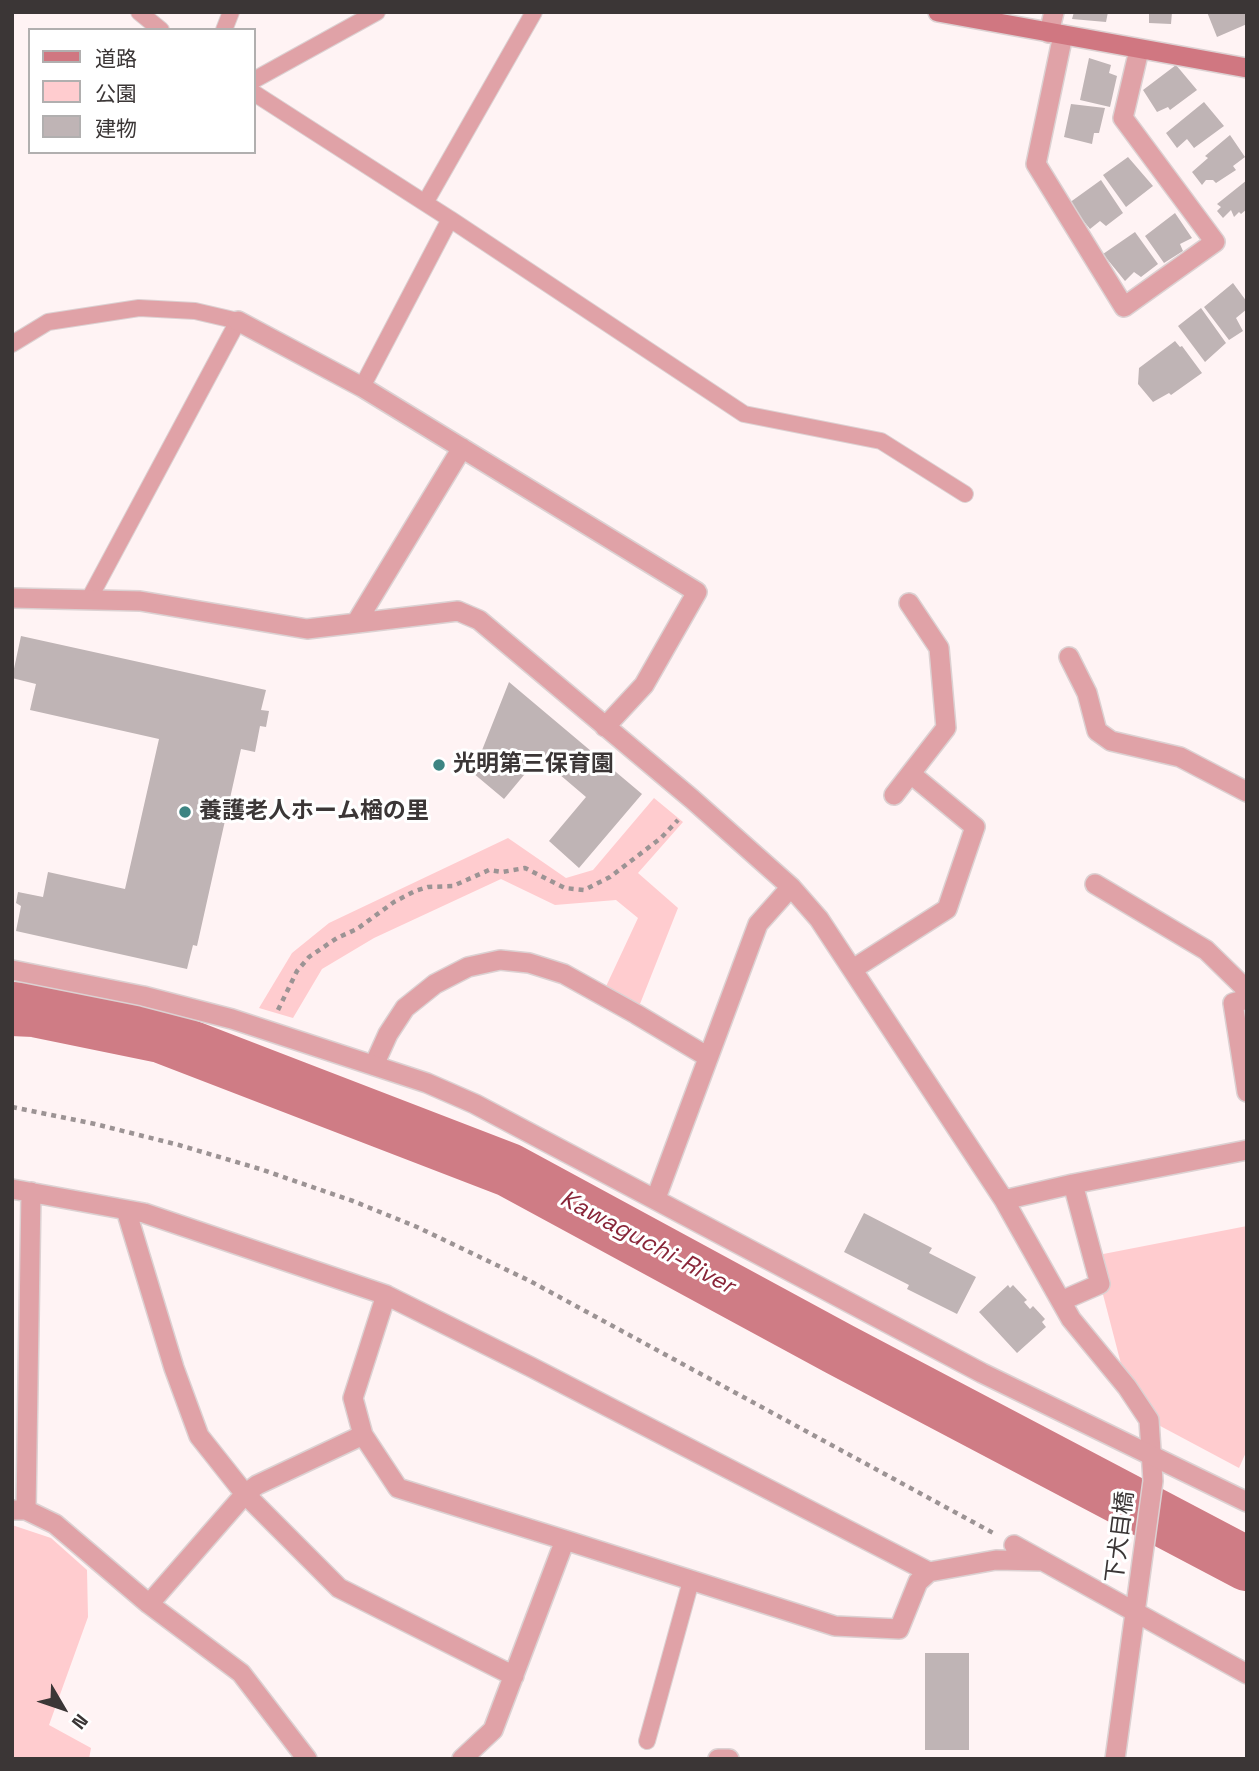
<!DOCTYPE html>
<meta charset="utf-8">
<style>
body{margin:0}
#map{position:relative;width:1259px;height:1771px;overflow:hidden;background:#fff3f4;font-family:"Space Grotesk","Noto Sans JP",sans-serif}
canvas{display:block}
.frame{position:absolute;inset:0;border:14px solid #3b3636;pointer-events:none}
.legend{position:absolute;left:28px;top:28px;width:228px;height:126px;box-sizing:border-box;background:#fff;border:2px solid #b1afaf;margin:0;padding:9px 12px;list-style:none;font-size:21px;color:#3b3636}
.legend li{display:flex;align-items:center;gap:14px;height:35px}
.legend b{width:35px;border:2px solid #b1afaf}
.north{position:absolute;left:28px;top:1673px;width:70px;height:70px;-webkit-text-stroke:5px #fff;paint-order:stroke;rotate:129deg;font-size:19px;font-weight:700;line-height:28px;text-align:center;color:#3b3636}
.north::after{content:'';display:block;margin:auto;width:24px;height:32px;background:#3b3636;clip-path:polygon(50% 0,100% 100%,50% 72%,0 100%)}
</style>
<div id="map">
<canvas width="1259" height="1771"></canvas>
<div class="frame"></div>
<ul class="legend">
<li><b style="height:9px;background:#d07781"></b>道路</li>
<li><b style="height:19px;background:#ffcccf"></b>公園</li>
<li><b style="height:19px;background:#bfb4b5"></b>建物</li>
</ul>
<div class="north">N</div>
</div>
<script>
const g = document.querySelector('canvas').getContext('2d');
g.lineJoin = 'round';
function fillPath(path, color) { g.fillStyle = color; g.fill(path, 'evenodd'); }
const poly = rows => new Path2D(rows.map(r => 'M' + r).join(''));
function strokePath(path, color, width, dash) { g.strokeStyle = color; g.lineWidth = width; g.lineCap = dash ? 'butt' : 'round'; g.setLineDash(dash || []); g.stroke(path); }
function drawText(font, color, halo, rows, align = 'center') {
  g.font = font + ' "Space Grotesk","Noto Sans JP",sans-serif'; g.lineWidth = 6; g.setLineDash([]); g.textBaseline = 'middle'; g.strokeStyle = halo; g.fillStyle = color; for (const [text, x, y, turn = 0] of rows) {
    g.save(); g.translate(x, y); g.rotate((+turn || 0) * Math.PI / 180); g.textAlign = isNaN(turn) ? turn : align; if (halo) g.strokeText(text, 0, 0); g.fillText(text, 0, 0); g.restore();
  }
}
fillPath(poly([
 [654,798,683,822,638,873,678,908,636,1014,602,995,638,918,616,900,555,905,501,879,374,938,322,969,293,1018,259,1008,292,953,329,923,508,838,566,878,593,870],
 [1247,1226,1247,1450,1239,1468,1149,1420,1127,1387,1093,1256],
 [12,1525,51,1538,87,1570,88,1617,49,1725,91,1748,89,1759,12,1759]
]), '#ffcccf');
strokePath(poly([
 [12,1009,34,1010,161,1036,509,1170,839,1349,1247,1564]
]), '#cf7c85', 54);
fillPath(poly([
 [1074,12,1108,12,1106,22,1072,19],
 [1149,12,1172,12,1171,24,1149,23],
 [1207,12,1247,12,1247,24,1217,37],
 [1089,58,1111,65,1109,73,1117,76,1110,107,1080,100],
 [1176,65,1197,90,1170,110,1168,107,1157,112,1143,90],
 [1204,102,1224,126,1194,148,1187,139,1177,148,1166,133],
 [1071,104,1105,108,1099,133,1094,133,1092,144,1064,137],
 [1230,135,1245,157,1233,166,1236,170,1216,183,1213,180,1206,180,1202,185,1192,172,1208,158,1205,156],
 [1128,157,1153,186,1126,207,1103,175],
 [1101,180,1123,213,1106,226,1100,221,1090,229,1069,203],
 [1247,180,1247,209,1241,214,1239,212,1234,217,1231,210,1223,218,1217,211,1221,207,1217,204],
 [1175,213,1192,238,1180,244,1183,251,1164,263,1145,236],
 [1135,232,1158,264,1141,277,1134,272,1125,281,1103,254],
 [1233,283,1247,302,1247,309,1236,318,1243,331,1229,340,1204,307],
 [1201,308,1226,343,1205,362,1178,326],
 [1175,341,1180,347,1182,346,1202,373,1171,395,1169,393,1153,402,1138,384,1139,368],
 [21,636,266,690,261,710,269,711,266,727,260,726,255,752,241,749,197,946,193,945,187,969,16,931,21,906,16,903,18,892,43,897,48,872,125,889,159,739,30,710,36,684,12,678],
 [509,682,642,794,579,868,549,841,586,797,539,757,504,799,473,773],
 [864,1213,932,1248,929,1253,976,1277,957,1314,907,1289,909,1285,844,1252],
 [1008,1285,1010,1288,1013,1285,1027,1300,1024,1302,1030,1309,1033,1306,1045,1319,1042,1322,1046,1327,1017,1353,979,1312],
 [925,1653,969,1653,969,1750,925,1750]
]), '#bfb4b5');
const service = poly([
 [139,12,161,30],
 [224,30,231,12],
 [254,80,377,12],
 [254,93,425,203],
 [450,219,744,414,881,441,965,494],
 [12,344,48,322,139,308,195,311,238,321,88,601],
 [362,387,450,219,425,203,534,12],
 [647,1741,691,1581]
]);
const minor = poly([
 [1049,33,1054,12],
 [1063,35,1036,164,1124,307,1215,242,1123,118,1139,50],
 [238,321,362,387,697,592,644,685,605,727],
 [12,598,140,601,307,629,458,611,479,620,692,799,791,887,819,919,1004,1200,1071,1319,1127,1387,1149,1420,1153,1481,1115,1759],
 [356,623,462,448],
 [1069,657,1087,693,1097,731,1111,741,1180,757,1247,792],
 [894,795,946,728,939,648,909,603],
 [1095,884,1206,950,1247,990],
 [853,969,947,909,975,827,911,774],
 [1247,999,1233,1003,1247,1092],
 [374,1065,388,1034,405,1008,435,984,468,967,500,960,529,963,564,974,636,1014,708,1057],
 [12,1189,144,1213,386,1295,531,1367,929,1572,996,1560,1042,1561],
 [656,1198,758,924,791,887],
 [1004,1200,1073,1184,1247,1150],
 [126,1210,174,1368,199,1436,245,1494,339,1588,514,1676],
 [1061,1301,1100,1284,1073,1184],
 [363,1435,353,1398,386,1295],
 [12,1510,26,1510,55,1524,149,1604,241,1673,307,1759],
 [26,1510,31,1192],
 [1014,1545,1247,1674],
 [149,1604,245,1494,257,1485,363,1435,398,1488,565,1540],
 [462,1759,493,1730,565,1540,835,1626,899,1629,918,1582,929,1572],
 [718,1759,729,1759]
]);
const tertiary = poly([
 [12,970,143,996,232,1019,427,1083,475,1104,982,1373,1247,1502]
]);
const secondary = poly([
 [938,12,1247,68]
]);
strokePath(service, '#dcd1d2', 18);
strokePath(minor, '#dcd1d2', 22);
strokePath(tertiary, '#dcd1d2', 22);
strokePath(secondary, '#dcd1d2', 22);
strokePath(poly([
 [278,1010,297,971,309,957,337,938,357,929,394,902,415,891,428,887,453,886,489,870,502,872,525,868,565,888,584,890,610,877,661,838,678,820],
 [12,1107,95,1124,179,1145,260,1169,353,1201,417,1227,530,1281,995,1534]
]), '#9c9394', 4.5, [5, 5]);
strokePath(service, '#e0a2a7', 16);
strokePath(minor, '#e0a2a7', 19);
strokePath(tertiary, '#e0a2a7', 19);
strokePath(secondary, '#d07781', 19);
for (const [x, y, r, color] of [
 [439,765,7,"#3c8482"],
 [185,812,7,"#3c8482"]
]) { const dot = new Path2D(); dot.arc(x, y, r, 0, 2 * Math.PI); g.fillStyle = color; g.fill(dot); strokePath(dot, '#fff', 2.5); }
drawText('bold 23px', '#3b3636', '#fff', [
 ["光明第三保育園",453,765],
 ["養護老人ホーム楢の里",199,812]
], 'left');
drawText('23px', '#3b3636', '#fff', [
 ["下犬目橋",1121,1537,-83]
]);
drawText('italic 24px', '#892639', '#fff', [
 ["Kawaguchi-River",647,1243,28]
]);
</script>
